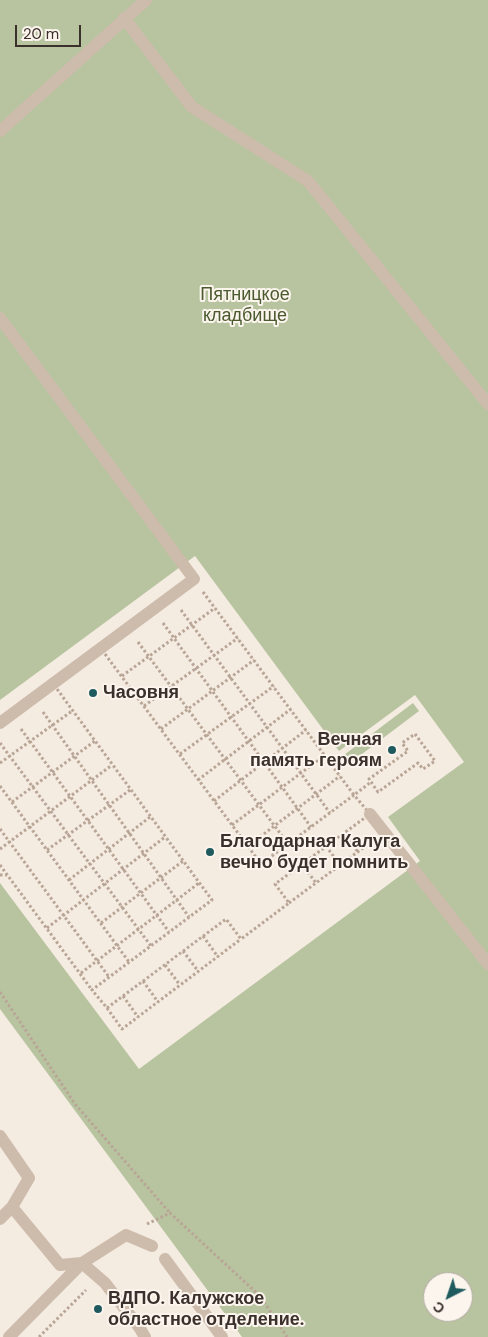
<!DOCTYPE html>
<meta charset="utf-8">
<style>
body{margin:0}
#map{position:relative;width:488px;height:1337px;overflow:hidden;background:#f4ebe1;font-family:"DM Sans",sans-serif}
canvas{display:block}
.north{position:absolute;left:423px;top:1272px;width:50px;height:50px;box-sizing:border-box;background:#fbf5ee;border:1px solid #aea6a0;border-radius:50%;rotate:221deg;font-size:14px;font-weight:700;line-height:20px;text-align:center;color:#3b302b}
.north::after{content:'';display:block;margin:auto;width:18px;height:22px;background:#1f5a5e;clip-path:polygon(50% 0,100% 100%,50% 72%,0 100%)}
.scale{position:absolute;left:15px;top:25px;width:66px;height:22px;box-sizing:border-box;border:2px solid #3b302b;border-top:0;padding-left:6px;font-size:15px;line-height:18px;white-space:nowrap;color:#3b302b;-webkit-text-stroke:4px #fbf5ee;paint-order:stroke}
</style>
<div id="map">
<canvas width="488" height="1337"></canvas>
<div class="north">С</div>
<div class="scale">20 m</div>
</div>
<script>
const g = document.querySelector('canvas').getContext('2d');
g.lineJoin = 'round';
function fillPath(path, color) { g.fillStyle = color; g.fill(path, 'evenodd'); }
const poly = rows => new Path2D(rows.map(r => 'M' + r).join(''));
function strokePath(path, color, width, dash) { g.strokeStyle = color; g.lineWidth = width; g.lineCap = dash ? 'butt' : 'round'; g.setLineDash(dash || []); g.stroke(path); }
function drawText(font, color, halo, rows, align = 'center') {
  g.font = font + ' "DM Sans",sans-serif'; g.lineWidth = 4; g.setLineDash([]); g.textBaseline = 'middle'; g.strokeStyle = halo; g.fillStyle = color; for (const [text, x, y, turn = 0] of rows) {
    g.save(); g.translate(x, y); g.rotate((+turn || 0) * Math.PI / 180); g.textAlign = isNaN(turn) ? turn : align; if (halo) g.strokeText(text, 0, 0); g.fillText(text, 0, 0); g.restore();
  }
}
fillPath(poly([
 [0,0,488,0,488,1337,242,1337,0,1009,0,883,139,1069,420,861,388,817,464,762,415,695,339,751,195,556,0,700],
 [433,1282,463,1282,463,1312,433,1312],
 [413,703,419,711,350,763,344,755]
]), '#b8c4a0');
strokePath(poly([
 [203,592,354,795,371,782],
 [181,610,330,813],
 [163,623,311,827],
 [138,642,288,844],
 [102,650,261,864,354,795,370,814,275,884,289,903,241,939,226,919,107,1008,92,990,212,900,54,685,102,650],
 [122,676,215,608],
 [144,706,238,638],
 [43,712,189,917],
 [21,729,169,932],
 [161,729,254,660],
 [415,734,435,761,423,769,418,763,378,792,369,779,408,751,402,743,415,734],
 [0,743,151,946],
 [180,754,274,686],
 [0,763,72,711],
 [198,780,291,709],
 [0,786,129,962],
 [214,801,306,730],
 [12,802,95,741],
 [232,825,325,755],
 [0,829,109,977],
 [344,833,358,852],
 [248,846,340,776],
 [326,846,340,865],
 [0,849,112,765],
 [47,850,130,790],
 [302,864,316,883],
 [0,865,92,990],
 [0,875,7,875],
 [69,880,150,817],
 [289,903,371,842],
 [101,923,183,861],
 [47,928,165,837],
 [203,936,218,957],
 [183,951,198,971],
 [165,965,180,985],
 [81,973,199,883],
 [143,981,158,1002],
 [0,992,75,1104,170,1213],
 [123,996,138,1017],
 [107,1008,122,1029,241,939],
 [147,1224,170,1213,260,1296,287,1337],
 [39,1337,86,1290]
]), '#b9a596', 3, [2.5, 2.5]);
strokePath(poly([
 [124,18,192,107,308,181,488,404],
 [0,131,146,0],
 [0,318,194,579,0,723],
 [370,814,488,964],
 [0,1136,29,1178,12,1207,0,1219],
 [12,1207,60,1265,82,1263,105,1283,139,1327,145,1337],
 [165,1259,222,1337],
 [9,1337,82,1263,126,1235,152,1246]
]), '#cdbbac', 12);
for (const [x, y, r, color] of [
 [93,693,5,"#1f5a5e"],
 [392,750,5,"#1f5a5e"],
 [210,852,5,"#1f5a5e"],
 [98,1309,5,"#1f5a5e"]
]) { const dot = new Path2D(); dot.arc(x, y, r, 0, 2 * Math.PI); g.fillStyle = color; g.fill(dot); strokePath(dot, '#fbf5ee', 2); }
drawText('18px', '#4a5a2e', '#fbf5ee', [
 ["Пятницкое",245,295],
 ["кладбище",245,316]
]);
drawText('bold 18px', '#3b302b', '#fbf5ee', [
 ["Часовня",103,693],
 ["Вечная",382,740,"right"],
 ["память героям",382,761,"right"],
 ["Благодарная Калуга",220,842],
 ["вечно будет помнить",220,863],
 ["ВДПО. Калужское",108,1299],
 ["областное отделение.",108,1320]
], 'left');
</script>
